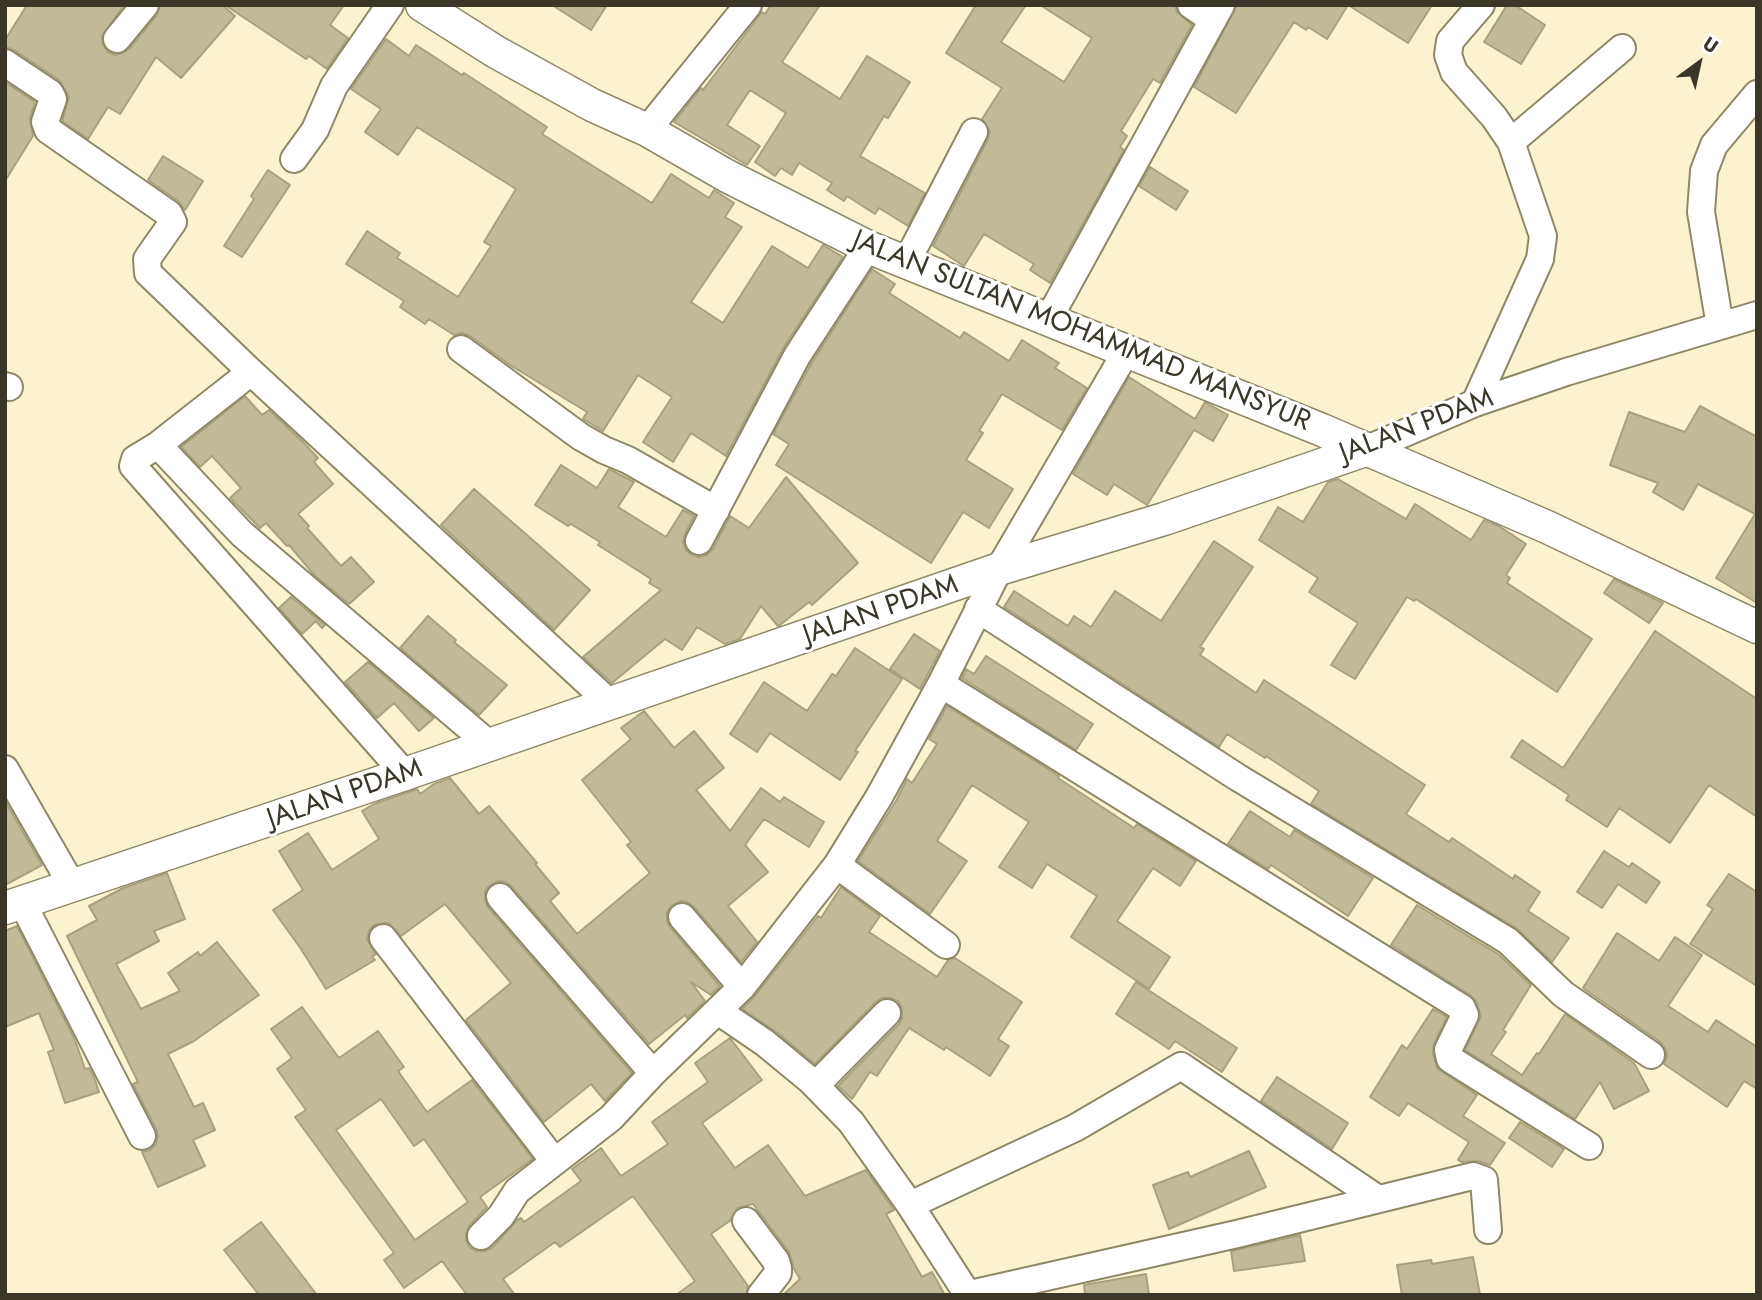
<!DOCTYPE html>
<style>
body{margin:0}
#map{position:relative;width:1762px;height:1300px;overflow:hidden;background:#fbf3d0;font-family:Jost,sans-serif}
canvas{display:block}
.frame{position:absolute;inset:0;border:7px solid #3a3729;pointer-events:none}
.north{position:absolute;left:1664px;top:28px;width:70px;height:70px;-webkit-text-stroke:5px #fff;paint-order:stroke;rotate:33deg;font-size:19px;font-weight:700;line-height:28px;text-align:center;color:#3a3729}
.north::after{content:'';display:block;margin:auto;width:24px;height:32px;background:#3a3729;clip-path:polygon(50% 0,100% 100%,50% 72%,0 100%)}
</style>
<div id="map">
<canvas width="1762" height="1300"></canvas>
<div class="frame"></div>
<div class="north">U</div>
</div>
<script>
const g = document.querySelector('canvas').getContext('2d');
g.lineJoin = 'round';
function fillPath(path, color) { g.fillStyle = color; g.fill(path, 'evenodd'); }
const poly = rows => new Path2D(rows.map(r => 'M' + r).join(''));
function strokePath(path, color, width, dash) { g.strokeStyle = color; g.lineWidth = width; g.lineCap = dash ? 'butt' : 'round'; g.setLineDash(dash || []); g.stroke(path); }
function drawText(font, color, halo, rows, align = 'center') {
  g.font = font + ' Jost,sans-serif'; g.lineWidth = 6; g.setLineDash([]); g.textBaseline = 'middle'; g.strokeStyle = halo; g.fillStyle = color; for (const [text, x, y, turn = 0] of rows) {
    g.save(); g.translate(x, y); g.rotate((+turn || 0) * Math.PI / 180); g.textAlign = isNaN(turn) ? turn : align; if (halo) g.strokeText(text, 0, 0); g.fillText(text, 0, 0); g.restore();
  }
}
const building = poly([
 [27,5,124,5,102,36,103,45,108,52,115,55,123,53,129,49,157,15,160,5,222,5,235,16,181,78,156,57,120,114,108,107,88,139,62,121,69,97,59,80,14,50,5,47,5,40,27,5],
 [225,5,344,5,330,25,348,38,327,69,309,56,306,59,225,5],
 [552,5,607,5,591,30,552,5],
 [771,5,820,5,782,62,840,99,867,56,910,82,888,118,884,116,860,156,925,193,908,226,879,208,875,214,847,196,844,201,827,190,832,183,799,163,792,175,781,168,775,176,755,162,786,113,750,90,727,125,760,146,747,165,674,122,701,88,703,90,762,12,765,14,771,5],
 [976,5,1026,5,1001,42,1064,82,1092,38,1040,5,1175,5,1177,12,1192,25,1160,83,1153,79,1121,131,1127,136,1120,147,1124,150,1050,283,1030,270,1034,264,984,234,964,266,933,246,988,139,990,131,982,119,1002,88,946,53,976,5],
 [1237,5,1348,5,1327,39,1308,27,1306,30,1294,22,1236,113,1194,87,1237,5],
 [1348,5,1432,5,1408,43,1348,5],
 [1507,5,1515,5,1545,25,1521,64,1484,42,1507,5],
 [386,39,409,56,416,45,462,75,464,73,547,127,542,134,652,203,671,174,709,198,714,190,734,203,725,217,742,227,691,302,723,323,772,246,808,268,823,245,843,257,784,347,726,456,691,433,673,462,643,442,672,397,638,375,603,431,583,419,587,412,510,365,470,336,462,333,454,335,429,319,425,324,400,307,404,301,346,264,367,231,400,253,397,258,458,297,491,246,484,242,516,189,417,127,398,155,365,132,381,109,351,89,386,39],
 [5,82,35,102,30,118,33,136,5,181,5,82],
 [163,156,203,181,185,210,178,201,148,180,163,156],
 [1150,167,1188,191,1176,210,1139,186,1150,167],
 [268,170,290,185,242,257,224,246,254,199,251,196,268,170],
 [872,269,895,284,889,293,960,338,964,332,1009,361,1022,340,1059,363,1055,368,1087,388,1062,430,1002,394,979,431,983,433,966,460,1013,489,989,528,963,512,931,563,776,465,789,444,773,434,811,364,872,269],
 [1129,377,1195,419,1205,402,1228,415,1213,441,1194,430,1147,505,1114,484,1107,495,1073,474,1129,377],
 [245,396,262,415,269,410,303,442,318,458,314,462,333,484,298,514,309,526,307,528,341,566,351,557,374,582,349,604,315,576,289,545,287,546,266,523,260,528,230,498,241,488,212,456,200,467,181,447,245,396],
 [1700,406,1757,437,1757,603,1716,578,1755,514,1698,484,1683,510,1653,492,1658,483,1610,465,1629,412,1685,432,1700,406],
 [561,465,597,488,609,469,634,482,618,507,666,537,683,510,694,516,685,534,683,542,686,550,692,555,699,557,707,555,713,549,730,516,749,528,786,477,858,563,812,605,809,602,780,625,778,626,761,606,740,639,725,644,697,627,682,650,665,639,612,683,583,657,661,590,649,583,651,579,598,545,600,542,571,524,568,526,535,505,561,465],
 [1338,479,1406,519,1415,504,1471,540,1484,520,1499,526,1526,544,1506,575,1510,578,1507,583,1592,639,1557,692,1416,599,1414,601,1407,597,1355,679,1331,665,1358,623,1309,592,1318,578,1259,540,1278,507,1303,522,1328,482,1338,479],
 [474,489,590,590,554,630,441,525,474,489],
 [1214,541,1253,567,1200,647,1204,649,1200,655,1256,693,1264,680,1425,785,1406,814,1449,842,1452,838,1513,879,1515,875,1540,892,1528,911,1569,938,1552,962,1516,928,1311,804,1319,791,1266,756,1265,758,1227,734,1219,747,1004,607,1014,591,1068,626,1074,616,1091,627,1115,591,1161,621,1214,541],
 [1614,579,1663,603,1649,623,1604,593,1614,579],
 [291,597,325,625,322,628,316,621,302,634,279,608,291,597],
 [428,616,456,640,454,642,507,685,479,715,400,648,428,616],
 [1655,631,1757,699,1757,817,1709,785,1670,843,1619,808,1607,827,1566,800,1569,795,1511,757,1522,740,1563,768,1655,631],
 [914,634,940,651,920,689,890,669,914,634],
 [855,648,902,679,855,751,858,752,840,780,770,733,757,752,730,734,764,682,807,711,832,674,836,676,855,648],
 [986,656,1093,724,1076,750,962,678,966,669,974,674,986,656],
 [368,662,434,718,419,731,394,703,377,718,345,682,368,662],
 [947,706,1059,776,1058,778,1134,828,1137,824,1196,861,1180,886,1153,868,1117,921,1170,957,1149,989,1071,937,1097,896,1047,864,1032,888,999,867,1029,822,972,785,937,841,967,861,930,914,858,861,896,801,907,779,912,783,937,744,929,739,947,706],
 [644,711,674,748,694,731,724,768,696,790,730,831,761,788,780,802,784,797,824,822,809,847,764,819,745,845,768,872,728,906,757,942,741,962,693,906,687,902,680,901,671,906,667,912,667,921,670,927,720,986,711,995,691,982,705,1001,687,1018,685,1015,649,1044,512,887,506,882,498,881,489,886,485,891,485,899,488,907,632,1073,605,1101,591,1084,544,1122,466,1020,511,983,445,904,401,936,388,923,374,925,369,931,367,939,376,954,372,957,375,960,326,989,301,949,273,910,303,890,279,851,308,833,332,870,379,839,362,811,374,804,417,789,420,794,434,784,450,778,479,814,489,806,537,863,535,864,559,893,550,901,577,934,650,873,627,845,631,842,582,780,631,739,621,728,644,711],
 [5,801,42,865,5,885,5,801],
 [1250,811,1290,837,1294,830,1373,878,1348,916,1271,865,1268,869,1228,844,1250,811],
 [1604,851,1629,867,1632,863,1660,882,1646,903,1618,884,1602,908,1577,892,1604,851],
 [167,873,185,919,154,931,159,941,116,964,141,1009,180,991,168,973,198,952,200,956,217,942,259,995,194,1041,168,1054,194,1107,203,1103,215,1130,193,1140,205,1166,158,1187,142,1152,150,1150,156,1144,158,1136,156,1129,133,1084,138,1082,67,936,97,920,89,906,123,888,167,873],
 [1729,874,1757,892,1757,986,1690,944,1713,909,1707,905,1729,874],
 [841,887,880,916,869,932,937,977,948,960,955,958,1022,1002,998,1039,1009,1046,990,1076,946,1047,944,1050,909,1028,877,1076,870,1072,852,1099,838,1086,899,1024,902,1018,902,1009,898,1001,890,998,882,998,876,1002,815,1064,775,1031,742,1009,754,997,818,916,821,918,841,887],
 [1417,905,1498,954,1531,985,1503,1030,1506,1032,1491,1054,1522,1075,1537,1053,1539,1054,1565,1014,1634,1063,1649,1091,1614,1109,1600,1082,1575,1119,1465,1050,1481,1016,1476,1001,1470,995,1391,945,1417,905],
 [17,926,75,1040,85,1069,89,1068,94,1077,99,1092,65,1103,48,1052,54,1050,39,1013,5,1027,5,931,17,926],
 [1617,933,1659,961,1675,937,1702,955,1668,1006,1708,1032,1716,1020,1757,1047,1757,1089,1744,1081,1727,1107,1664,1064,1667,1056,1665,1048,1660,1042,1583,988,1617,933],
 [1136,982,1237,1048,1222,1072,1175,1041,1169,1049,1116,1014,1136,982],
 [302,1007,339,1058,378,1031,404,1067,398,1071,427,1112,472,1080,533,1159,480,1197,487,1207,470,1225,466,1233,466,1241,469,1247,476,1251,484,1251,492,1248,517,1220,521,1218,524,1222,581,1181,572,1169,601,1148,621,1176,668,1144,652,1122,708,1082,695,1063,730,1038,762,1080,702,1123,735,1168,768,1145,805,1196,866,1170,894,1210,886,1214,922,1277,932,1272,945,1295,783,1295,800,1279,794,1269,789,1252,753,1204,737,1208,731,1220,711,1234,748,1286,746,1295,676,1295,695,1281,633,1196,560,1247,555,1242,503,1279,515,1295,467,1295,442,1261,404,1288,384,1260,394,1253,295,1117,306,1110,277,1069,292,1058,271,1029,302,1007],
 [381,1099,414,1146,424,1139,468,1202,415,1240,336,1130,381,1099],
 [1433,1009,1447,1017,1434,1044,1433,1053,1437,1068,1477,1095,1463,1116,1505,1143,1490,1165,1478,1161,1462,1162,1458,1160,1469,1142,1408,1103,1399,1116,1370,1097,1402,1045,1407,1049,1433,1009],
 [1277,1077,1348,1123,1332,1149,1261,1101,1277,1077],
 [1520,1122,1564,1149,1552,1167,1509,1138,1520,1122],
 [1249,1151,1266,1187,1169,1229,1153,1185,1188,1172,1190,1177,1249,1151],
 [261,1222,317,1295,259,1295,224,1250,261,1222],
 [1300,1235,1305,1261,1234,1271,1231,1251,1300,1235],
 [1473,1257,1480,1295,1402,1295,1397,1265,1431,1260,1432,1264,1473,1257],
 [1146,1274,1149,1295,1085,1295,1084,1285,1146,1274]
]);
fillPath(building, '#c1ba98');
strokePath(building, '#a8a17f', 2);
const minor = poly([
 [1191,5,1213,20],
 [117,39,145,5],
 [5,63,50,93,53,99,45,122,48,130,169,214,173,222,147,259,148,273,251,372,158,445,242,534,490,745],
 [647,130,748,5],
 [1511,142,1622,48],
 [294,159,315,130,334,86,390,5],
 [906,263,974,132],
 [1048,320,1221,5],
 [1720,326,1701,212,1704,171,1714,145,1757,94],
 [461,349,581,437,604,450,628,460,716,510],
 [251,372,611,704],
 [5,386,9,387],
 [1475,403,1540,259,1543,236,1511,142,1494,117,1454,72,1448,55,1450,41,1481,5],
 [158,445,135,459,133,466,405,774],
 [1365,450,1475,403,1566,372,1757,315],
 [699,541,797,356,868,247],
 [978,609,1237,777,1508,941,1563,994,1651,1055],
 [941,684,1462,1008,1465,1015,1448,1050,1450,1059,1589,1146],
 [5,769,73,887],
 [837,865,946,945],
 [500,897,653,1073],
 [22,902,142,1136],
 [682,917,742,987],
 [383,938,554,1161],
 [718,1011,765,1043,811,1081,851,1122,910,1205,968,1295],
 [816,1085,887,1013],
 [910,1205,1075,1128,1181,1066,1378,1199],
 [746,1221,776,1261,778,1268,778,1273,761,1295],
 [481,1236,501,1216,517,1191,611,1118,653,1073,742,987,837,865,879,797,941,684,999,569,1126,352],
 [966,1295,1237,1234,1473,1176,1484,1180,1488,1230]
]);
const tertiary = poly([
 [422,5,496,52,592,105,647,130,727,176,868,247,1322,430,1547,527,1757,627],
 [5,908,405,774,999,569,1164,519,1365,450]
]);
strokePath(minor, '#8f8867', 30);
strokePath(tertiary, '#8f8867', 35);
strokePath(minor, '#fff', 26);
strokePath(tertiary, '#fff', 32);
drawText('28px', '#3a3729', '#fff', [
 ["JALAN SULTAN MOHAMMAD MANSYUR",1081,332,22],
 ["JALAN PDAM",1417,427,-21],
 ["JALAN PDAM",881,611,-19],
 ["JALAN PDAM",345,795,-19]
]);
</script>
